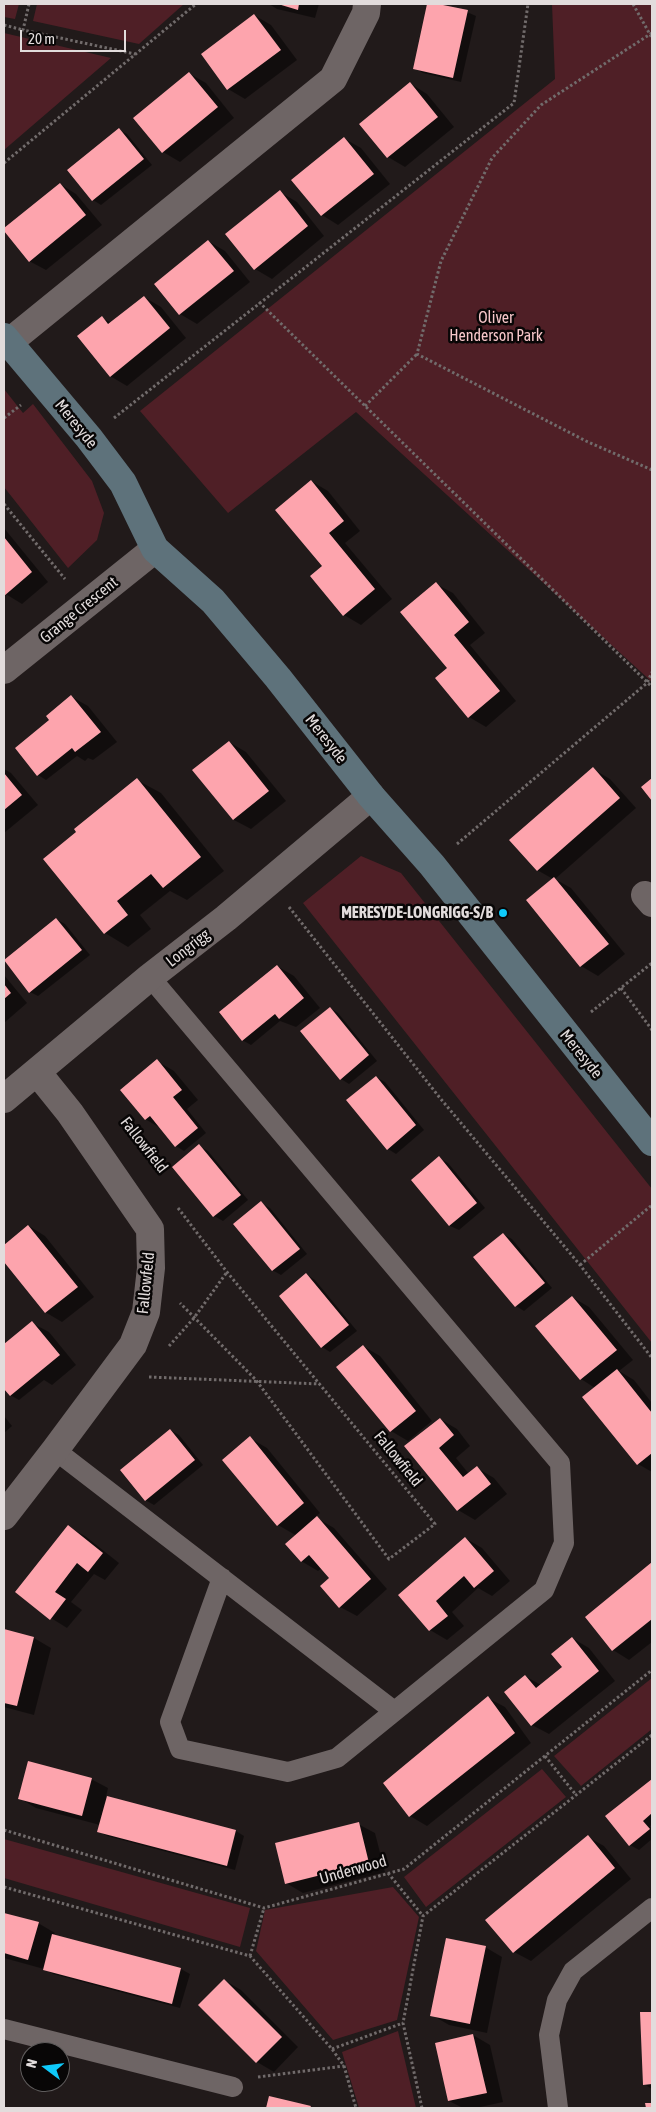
<!DOCTYPE html>
<style>
body{margin:0}
#map{position:relative;width:656px;height:2112px;overflow:hidden;background:#211a1a;font-family:"Asap Condensed",sans-serif}
canvas{display:block}
.frame{position:absolute;inset:0;border:5px solid #e2dcdc;pointer-events:none}
.north{position:absolute;left:20px;top:2042px;width:50px;height:50px;box-sizing:border-box;background:#080606;border:1px solid #5f5c5c;border-radius:50%;rotate:285deg;font-size:14px;font-weight:700;line-height:20px;text-align:center;color:#e2dcdc}
.north::after{content:'';display:block;margin:auto;width:18px;height:22px;background:#0fcafa;clip-path:polygon(50% 0,100% 100%,50% 72%,0 100%)}
.scale{position:absolute;left:20px;top:30px;width:106px;height:22px;box-sizing:border-box;border:2px solid #e2dcdc;border-top:0;padding-left:6px;font-size:15px;line-height:18px;white-space:nowrap;color:#e2dcdc;-webkit-text-stroke:4px #080606;paint-order:stroke}
</style>
<div id="map">
<canvas width="656" height="2112"></canvas>
<div class="frame"></div>
<div class="north">N</div>
<div class="scale">20 m</div>
</div>
<script>
const g = document.querySelector('canvas').getContext('2d');
g.lineJoin = 'round';
function fillPath(path, color) { g.fillStyle = color; g.fill(path, 'evenodd'); }
const poly = rows => new Path2D(rows.map(r => 'M' + r).join(''));
function strokePath(path, color, width, dash) { g.strokeStyle = color; g.lineWidth = width; g.lineCap = dash ? 'butt' : 'round'; g.setLineDash(dash || []); g.stroke(path); }
function drawText(font, color, halo, rows, align = 'center') {
  g.font = font + ' "Asap Condensed",sans-serif'; g.lineWidth = 5; g.setLineDash([]); g.textBaseline = 'middle'; g.strokeStyle = halo; g.fillStyle = color; for (const [text, x, y, turn = 0] of rows) {
    g.save(); g.translate(x, y); g.rotate((+turn || 0) * Math.PI / 180); g.textAlign = isNaN(turn) ? turn : align; if (halo) g.strokeText(text, 0, 0); g.fillText(text, 0, 0); g.restore();
  }
}
fillPath(poly([
 [4,4,19,4,15,19,4,17],
 [37,4,184,4,139,44,33,21],
 [552,4,652,4,652,682,356,412,228,513,140,411,555,79],
 [4,33,111,58,4,150],
 [4,389,23,413,33,404,92,481,104,513,97,540,68,568,4,487],
 [361,856,401,873,652,1189,652,1343,303,903],
 [652,1678,652,1729,581,1786,554,1756],
 [542,1769,566,1797,426,1907,404,1877],
 [4,1839,250,1908,240,1947,4,1878],
 [393,1887,419,1917,397,2020,333,2040,256,1951,265,1910],
 [398,2031,416,2108,359,2108,342,2052]
]), '#4f1f26');
fillPath(poly([
 [269,4,319,4,315,18,277,9],
 [429,4,467,12,476,16,461,82,423,73,414,68],
 [254,15,271,25,297,60,245,99,228,89],
 [190,74,206,83,234,118,180,162,163,152],
 [411,84,427,94,454,127,405,167,388,157,361,124],
 [119,130,127,134,152,165,101,205,93,200],
 [345,139,361,148,390,184,338,225,322,215],
 [60,184,76,194,102,225,46,270,29,261],
 [280,192,297,202,324,236,272,279,255,269],
 [208,241,225,251,250,282,197,324,180,314,156,284],
 [144,297,161,307,186,338,127,386,110,376,102,318,112,323],
 [311,481,328,491,360,531,345,543,392,599,361,625,344,615,324,566],
 [4,528,48,582,22,604,4,593],
 [436,584,453,593,485,633,470,645,516,701,486,727,469,717],
 [72,697,88,706,117,742,93,760,88,758,85,761,77,756,46,780,38,775,50,721],
 [229,742,246,752,286,801,251,829,234,820,194,770],
 [4,769,11,773,38,805,4,833],
 [593,769,610,779,636,808,555,879,571,888,625,954,598,976,581,966,527,901,553,879,537,870],
 [137,780,161,793,224,871,187,900,170,891,140,915,151,929,128,947,105,933,45,859],
 [56,919,65,924,90,955,38,996,30,992],
 [277,966,294,976,320,1008,296,1027,280,1021,251,1045,242,1040],
 [4,975,27,1003,4,1023],
 [330,1008,338,1013,377,1061,349,1084,341,1079],
 [157,1061,174,1071,198,1100,187,1109,206,1133,184,1151,176,1146,162,1129,145,1119],
 [376,1077,385,1082,424,1130,396,1154,388,1149],
 [199,1146,208,1151,248,1200,223,1221,214,1216,174,1167],
 [439,1158,448,1163,485,1208,459,1230,450,1226,413,1180],
 [261,1203,270,1208,307,1254,281,1275,272,1270],
 [29,1226,45,1236,94,1297,62,1322,45,1312,4,1260,4,1247],
 [503,1234,512,1239,552,1288,524,1311,516,1306,475,1257],
 [307,1275,315,1280,357,1331,330,1352,322,1347],
 [572,1297,589,1307,633,1360,619,1371,634,1380,652,1403,652,1472,638,1464,595,1388,581,1379],
 [32,1323,49,1332,76,1365,52,1385,44,1380,19,1400,10,1395,4,1387,4,1346],
 [363,1346,380,1356,432,1421,408,1441,391,1431,338,1367],
 [4,1416,12,1426,4,1433],
 [440,1419,457,1429,470,1446,456,1458,469,1474,477,1468,494,1478,507,1494,475,1520,458,1510,406,1447],
 [170,1430,179,1435,203,1465,154,1505,145,1500],
 [250,1438,267,1448,320,1513,315,1517,334,1528,387,1589,357,1616,340,1607,330,1578,322,1568,318,1571,301,1561,297,1536,278,1525],
 [68,1527,85,1536,119,1563,105,1580,94,1574,71,1602,82,1610,67,1628,51,1618,17,1592],
 [465,1538,482,1548,510,1581,492,1596,478,1588,452,1612,464,1626,447,1640,430,1630,400,1595],
 [652,1564,652,1642,629,1660,613,1650,587,1618],
 [4,1630,34,1638,51,1648,34,1715,4,1707],
 [572,1638,589,1648,615,1681,549,1734,532,1725,525,1676,541,1685,563,1667],
 [488,1698,505,1707,531,1743,427,1826,410,1816],
 [91,1779,108,1788,106,1797,236,1831,244,1836,235,1870,107,1836,98,1831,100,1825,36,1808,19,1798],
 [652,1780,652,1825,650,1826,652,1829,652,1839,639,1850,630,1845,607,1816],
 [358,1824,375,1833,385,1872,303,1893,286,1883],
 [588,1837,604,1846,631,1879,531,1961,514,1952],
 [4,1914,38,1923,55,1933,54,1935,181,1969,190,1974,180,2008,53,1974,44,1969,4,1958],
 [485,1947,502,1957,487,2033,449,2025,432,2015],
 [224,1980,241,1990,298,2047,274,2072,257,2062,200,2005],
 [641,2013,652,2013,652,2089,644,2084],
 [473,2035,490,2045,503,2102,476,2108,463,2108,449,2101]
]), '#0007');
fillPath(poly([
 [278,4,299,4,298,10],
 [427,4,438,4,468,10,453,78,413,69],
 [254,14,281,50,227,90,201,54],
 [189,72,218,107,162,153,133,118],
 [410,82,438,117,387,158,359,124],
 [119,128,144,159,92,201,67,170],
 [344,137,374,174,321,216,291,180],
 [60,183,86,215,29,262,4,231,4,228],
 [280,190,308,226,254,270,225,234],
 [208,240,234,271,179,315,154,284],
 [144,296,170,328,110,377,77,336,102,316,108,324],
 [311,480,344,521,329,533,375,589,343,616,310,576,322,566,275,510],
 [4,537,32,572,4,596],
 [436,582,469,622,454,635,500,691,468,718,435,678,447,668,400,612],
 [71,695,101,732,75,752,72,748,37,776,15,748,49,720,46,716],
 [229,741,269,791,233,820,192,770],
 [593,767,620,798,537,871,509,840],
 [4,773,22,795,4,810],
 [137,778,201,857,163,888,151,874,117,901,128,915,104,934,43,859,76,832,74,829],
 [652,778,652,801,641,787],
 [554,877,609,944,580,967,526,900],
 [56,918,82,950,29,993,4,960],
 [277,965,304,998,279,1019,275,1014,242,1041,219,1012],
 [4,984,11,993,4,999],
 [330,1007,369,1055,340,1080,300,1031],
 [157,1059,182,1090,173,1097,198,1128,175,1147,150,1116,145,1120,120,1090],
 [376,1076,416,1125,387,1150,346,1100],
 [199,1144,241,1195,213,1217,172,1167],
 [439,1156,477,1203,449,1226,411,1180],
 [261,1201,300,1249,272,1271,233,1224],
 [28,1225,78,1287,45,1313,4,1262,4,1245],
 [503,1233,545,1283,515,1307,473,1257],
 [306,1273,349,1325,321,1348,279,1296],
 [572,1296,617,1350,580,1380,535,1326],
 [32,1321,60,1355,10,1396,4,1389,4,1344],
 [363,1345,416,1411,390,1432,336,1367],
 [617,1369,652,1413,652,1453,637,1465,582,1397],
 [440,1418,454,1435,439,1448,463,1477,477,1466,491,1484,457,1511,404,1446],
 [170,1429,195,1460,145,1501,120,1470],
 [250,1436,304,1503,277,1526,222,1460],
 [317,1516,371,1579,339,1608,320,1586,329,1578,309,1555,301,1562,285,1544],
 [68,1525,103,1553,88,1572,77,1563,55,1592,66,1599,50,1620,15,1592],
 [465,1537,494,1571,474,1588,464,1576,436,1601,448,1616,429,1631,398,1595],
 [652,1562,652,1619,612,1651,585,1617],
 [4,1629,34,1637,17,1706,4,1703],
 [572,1637,599,1671,531,1726,504,1692,525,1675,536,1688,562,1667,551,1654],
 [488,1696,515,1733,409,1817,383,1783],
 [28,1761,92,1778,82,1816,18,1799],
 [652,1779,652,1813,643,1821,650,1829,629,1846,605,1816],
 [107,1796,236,1830,227,1866,97,1832],
 [359,1822,369,1863,285,1884,275,1843],
 [588,1835,615,1868,513,1953,485,1920],
 [4,1913,39,1922,28,1960,4,1953],
 [52,1934,181,1968,172,2004,43,1970],
 [446,1938,486,1946,470,2024,430,2016],
 [224,1979,282,2037,256,2063,198,2005],
 [640,2012,652,2012,652,2084,643,2085],
 [473,2034,487,2093,448,2101,435,2043],
 [269,2096,311,2106,310,2108,266,2108],
 [645,2103,652,2103,652,2108,646,2108]
]), '#fda4ad');
strokePath(poly([
 [29,4,23,30,135,54],
 [633,4,652,38],
 [4,25,23,30],
 [652,33,541,105,492,158,441,261,417,354,586,441,652,470],
 [4,163,196,4],
 [259,302,652,687],
 [365,406,417,354],
 [4,418,21,405],
 [114,418,514,103,528,4],
 [4,504,65,579],
 [457,844,647,683,652,672],
 [289,907,440,1098,580,1265,652,1358],
 [621,988,652,1030],
 [591,1012,652,963],
 [178,1208,227,1272,435,1524,389,1559,256,1380,180,1303],
 [580,1265,652,1205],
 [169,1346,194,1318,227,1272],
 [149,1377,320,1384],
 [545,1756,576,1795],
 [4,1830,264,1908,404,1869,652,1670],
 [388,1873,423,1916],
 [4,1887,250,1956,332,2049,344,2066,356,2108],
 [250,1956,264,1908],
 [332,2049,403,2023],
 [258,2077,344,2066],
 [422,2108,403,2023,423,1916,652,1735]
]), '#716b6b', 3, [2.5, 2.5]);
strokePath(poly([
 [150,977,560,1463,564,1543,544,1590,337,1758,288,1772,180,1749,170,1722,222,1578],
 [55,1450,394,1711],
 [4,2029,233,2087],
 [558,2108,549,2035,557,2000,573,1971,652,1908]
]), '#6e6565', 20);
strokePath(poly([
 [8,343,333,79,366,13,367,4],
 [4,670,155,549],
 [645,895,652,903],
 [4,1099,150,977,226,918,371,796],
 [4,1516,55,1450,133,1345,146,1312,151,1268,150,1229,70,1113,37,1072]
]), '#6e6565', 28);
strokePath(poly([
 [4,337,89,438,123,483,155,549,213,601,278,678,371,796,432,865,652,1142]
]), '#5e727b', 28);
for (const [x, y, r, color] of [
 [503,913,5,"#0fcafa"]
]) { const dot = new Path2D(); dot.arc(x, y, r, 0, 2 * Math.PI); g.fillStyle = color; g.fill(dot); strokePath(dot, '#080606', 2); }
drawText('16px', '#f6c6c9', '#080606', [
 ["Oliver",496,318],
 ["Henderson Park",496,336]
]);
drawText('16px', '#e2dcdc', '#080606', [
 ["Meresyde",76,424,51],
 ["Grange Crescent",79,610,-39],
 ["Meresyde",326,739,52],
 ["Longrigg",188,948,-38],
 ["Meresyde",581,1054,51],
 ["Fallowfield",144,1145,52],
 ["Fallowfeld",146,1283,-84],
 ["Fallowfield",398,1459,51],
 ["Underwood",353,1870,-16]
]);
drawText('bold 16px', '#e2dcdc', '#080606', [
 ["MERESYDE-LONGRIGG-S/B",493,913]
], 'right');
</script>
